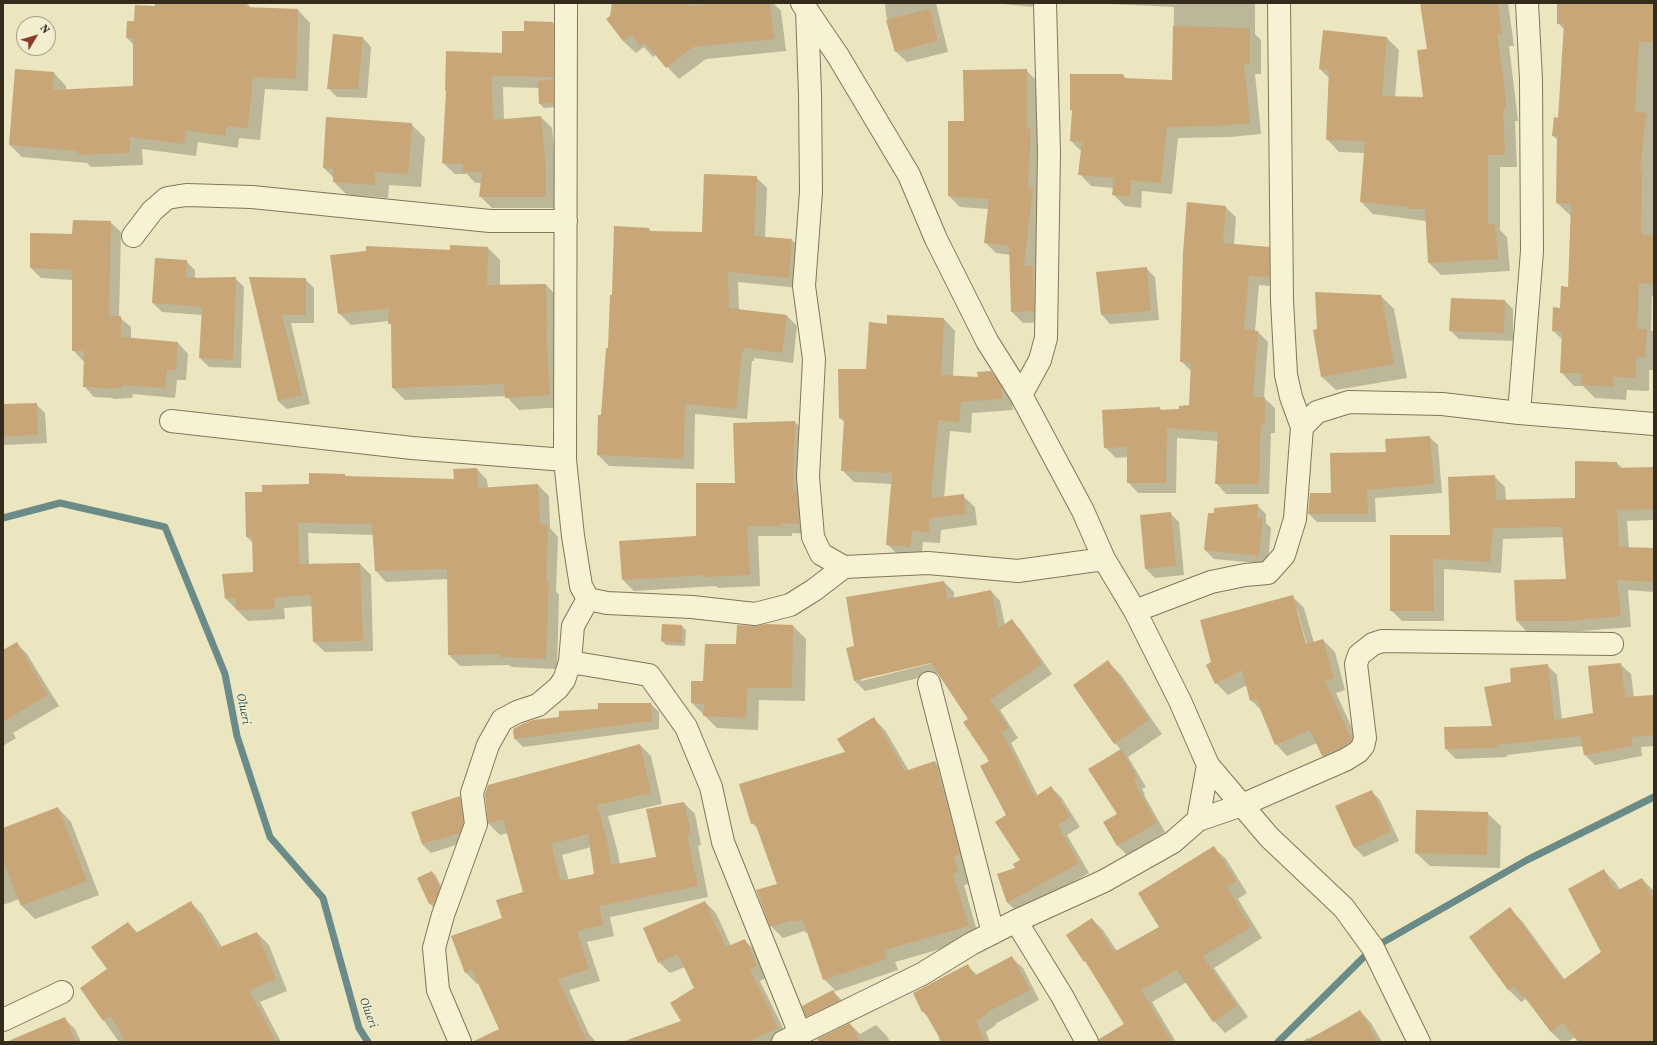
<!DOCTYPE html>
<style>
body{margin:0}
#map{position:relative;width:1657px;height:1045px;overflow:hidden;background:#ebe5c0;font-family:"Source Serif 4",serif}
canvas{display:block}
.frame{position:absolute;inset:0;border:4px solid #342b1d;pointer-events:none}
.north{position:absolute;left:16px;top:16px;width:40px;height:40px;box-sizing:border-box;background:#f3eecf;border:1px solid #a7a088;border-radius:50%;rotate:52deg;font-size:11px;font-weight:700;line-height:16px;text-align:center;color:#342b1d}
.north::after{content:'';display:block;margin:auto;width:14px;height:18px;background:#8f3b2c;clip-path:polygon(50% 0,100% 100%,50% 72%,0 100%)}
</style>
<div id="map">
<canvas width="1657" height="1045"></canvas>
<div class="frame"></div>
<div class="north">N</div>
</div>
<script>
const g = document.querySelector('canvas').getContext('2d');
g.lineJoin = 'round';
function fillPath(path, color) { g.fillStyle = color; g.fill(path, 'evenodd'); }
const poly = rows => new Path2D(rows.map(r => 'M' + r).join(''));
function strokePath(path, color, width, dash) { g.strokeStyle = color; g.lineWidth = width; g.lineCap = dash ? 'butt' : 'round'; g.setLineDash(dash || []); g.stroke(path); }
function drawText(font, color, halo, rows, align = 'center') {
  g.font = font + ' "Source Serif 4",serif'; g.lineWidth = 3; g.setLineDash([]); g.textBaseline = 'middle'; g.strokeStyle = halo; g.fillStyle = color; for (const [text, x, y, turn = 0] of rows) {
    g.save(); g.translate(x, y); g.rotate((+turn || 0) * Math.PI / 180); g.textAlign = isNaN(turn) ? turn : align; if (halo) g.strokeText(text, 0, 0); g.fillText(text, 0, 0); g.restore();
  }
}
fillPath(poly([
 [156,3,247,3,251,8,298,10,310,23,308,91,265,89,260,140,239,138,238,148,198,142,196,156,142,149,143,165,91,167,87,163,22,157,10,145,54,73,66,86,66,90,134,87,134,45,127,38,135,22,156,7],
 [612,3,773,3,781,11,786,51,706,59,679,79,656,55,653,57,644,47,636,53,623,41,611,16],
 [885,3,936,3,948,52,907,62,895,51,886,14],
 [994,3,1033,3,1033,7],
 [1089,3,1255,3,1255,34,1261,40,1261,74,1255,74,1261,134,1230,137,1178,138,1172,194,1142,191,1141,208,1125,206,1113,194,1114,188,1091,186,1080,174,1082,152,1071,141,1073,112,1071,110,1123,75,1127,79,1173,81,1174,7],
 [1421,3,1508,3,1514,46,1509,46,1518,121,1515,121,1517,167,1500,167,1500,230,1507,237,1510,271,1441,275,1429,263,1426,221,1373,214,1361,202,1365,153,1339,152,1327,139,1329,78,1320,69,1324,31,1387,38,1399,50,1395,97,1424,98,1428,50],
 [1559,3,1654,3,1654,296,1652,296,1651,331,1654,331,1654,370,1649,370,1649,391,1627,390,1626,400,1595,398,1583,386,1574,386,1561,372,1562,339,1553,331,1569,288,1571,216,1557,203,1558,140,1553,136,1559,119,1565,30,1558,23],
 [553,23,564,34,557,107,544,108,540,104,539,88,503,87,504,120,541,117,552,128,557,179,557,208,492,208,480,196,482,183,475,183,467,174,455,174,443,163,503,54,525,32],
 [363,38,371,47,367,98,337,97,328,88],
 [1026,70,1037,81,1041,141,1043,200,1035,269,1044,278,1045,322,1023,323,1012,312,1010,255,996,253,985,242,989,209,960,207,949,196,965,122],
 [411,124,425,138,421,187,389,185,388,198,347,195,334,182,334,178,324,168],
 [756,177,767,188,765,238,792,240,802,251,799,288,738,282,739,310,787,316,797,326,793,363,754,358,754,361,752,361,747,419,695,414,694,469,609,466,598,455,613,296,615,227,649,229,652,232,703,233],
 [1225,207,1236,217,1234,245,1269,248,1279,259,1279,287,1259,285,1255,331,1258,332,1268,342,1264,398,1275,408,1275,433,1271,433,1269,494,1226,494,1216,483,1218,441,1177,438,1176,493,1138,493,1128,482,1128,457,1116,458,1105,447,1160,408,1162,411,1180,410,1190,406,1192,372,1182,362],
 [110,222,121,232,119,317,131,327,131,339,178,343,188,354,186,380,177,380,175,398,133,394,132,398,114,399,112,398,94,397,84,386,85,361,83,361,73,350,73,280,41,278,31,268,31,234,73,235],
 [488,248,500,260,500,286,546,285,558,297,562,407,519,410,506,396,405,400,393,388,392,326,389,321,351,325,339,313,451,251],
 [186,261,195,270,195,278,235,278,244,287,241,368,209,367,200,358,202,315,162,312,153,303],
 [1146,268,1155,277,1159,320,1110,324,1102,315],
 [250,278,305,279,314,288,314,323,291,323,310,404,287,409,278,401],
 [1381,296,1394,309,1407,378,1336,390,1322,377],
 [1505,301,1513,309,1513,341,1459,339,1450,330],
 [944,319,955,331,953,377,979,378,991,372,1003,384,1012,399,1013,410,972,413,971,433,950,431,944,498,963,496,975,507,977,525,941,530,940,543,923,542,921,558,899,556,887,544,892,484,854,482,842,470,845,423,840,418,867,370,888,325],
 [36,404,45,413,47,443,4,445,3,444,3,405],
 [795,422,806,433,810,534,792,533,792,536,758,536,760,586,718,588,716,586,634,591,623,580,697,537],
 [1429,437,1438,445,1442,493,1375,498,1376,522,1317,522,1309,514,1332,494,1387,453],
 [1617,463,1623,469,1654,468,1654,520,1627,521,1629,548,1654,549,1654,592,1628,590,1631,627,1582,631,1527,632,1517,621,1515,581,1567,580,1564,537,1503,539,1501,573,1444,569,1444,621,1402,621,1391,610,1451,536,1494,476,1505,487,1506,501,1576,499],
 [477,469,487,480,488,488,538,485,549,496,550,528,558,537,556,592,559,594,557,669,512,667,509,665,460,666,449,655,448,579,386,582,376,571,374,535,308,533,309,564,360,564,371,575,373,651,325,652,314,642,313,606,284,608,285,619,248,621,226,599,254,573,253,543,247,537,263,493,310,485,344,475,346,477,455,480],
 [1257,505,1266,514,1266,523,1271,528,1268,564,1214,559,1205,550,1215,514],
 [1170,513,1179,522,1184,575,1155,578,1146,569],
 [944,582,954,592,954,598,991,591,1000,601,1005,625,1011,620,1021,630,1052,674,1000,710,1018,738,1011,743,1038,796,1051,787,1061,797,1080,827,1067,835,1089,873,1018,913,1008,903,998,874,1017,868,1021,861,991,762,969,719,939,673,865,691,855,681,848,649,855,647],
 [936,661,937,662,861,681,861,679],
 [1292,596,1304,608,1314,643,1323,640,1335,652,1345,690,1336,693,1363,752,1335,768,1323,756,1317,743,1287,756,1276,744,1261,710,1251,700,1247,685,1228,695,1216,683],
 [1295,609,1297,609,1308,649,1306,649],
 [682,626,686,630,685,646,666,645,662,641],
 [793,626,806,639,805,701,759,700,758,730,717,728,692,703,704,682,754,627],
 [16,643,27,654,59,706,13,733,16,738,3,746,3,651],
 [1108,662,1121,675,1162,734,1128,757,1146,787,1142,789,1145,794,1144,795,1165,832,1127,855,1118,846,1104,823,1119,814,1121,750,1115,743],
 [1620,664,1631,674,1634,697,1654,696,1654,746,1641,747,1642,756,1595,765,1585,755,1583,746,1507,755,1507,757,1456,759,1446,749,1493,727,1512,683,1547,665,1557,675,1562,720,1594,714],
 [651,704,659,712,659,729,523,747,515,739,514,729,560,717,599,710],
 [874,719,885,730,909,771,935,762,946,774,969,884,964,885,979,938,895,962,898,970,833,992,842,1000,847,1010,816,1025,807,1016,803,1006,835,990,824,979,808,932,806,933,804,931,783,938,771,926,778,884,759,830,752,823,847,753],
 [640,745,651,756,662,804,608,816,618,853,620,865,657,858,684,803,695,814,701,845,698,846,708,897,610,917,614,936,587,942,600,981,569,990,589,1034,596,1042,490,1042,501,1029,479,983,477,984,465,972,503,919,525,893,508,833,500,835,489,824],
 [591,847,595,875,569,881,562,855],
 [1371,791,1380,800,1399,841,1364,857,1355,848,1336,807],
 [460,798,468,806,468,841,431,853,422,844],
 [58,808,71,822,99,895,35,919,22,906,19,899,3,905,3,829],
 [1487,813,1501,826,1500,868,1430,866,1416,853],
 [1214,848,1226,859,1247,893,1238,899,1262,938,1214,968,1248,1017,1225,1033,1214,1021,1187,982,1152,1002,1176,1042,1118,1042,1125,1024,1090,966,1085,961,1092,919,1103,930,1117,951,1160,927],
 [1603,870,1616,883,1620,890,1642,879,1654,891,1654,1042,1579,1042,1575,1037,1567,1042,1562,1042,1551,1032,1526,999,1521,1002,1508,989,1509,908,1522,921,1565,980,1603,952],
 [432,872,436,876,444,892,439,906,434,908,430,904],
 [190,902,202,914,222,947,257,933,269,945,287,991,260,1002,281,1042,119,1042,81,988,108,970,128,923,138,933],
 [705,902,716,913,731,946,744,940,756,951,768,977,760,981,786,1034,782,1042,621,1042,683,1022,695,988,685,967,670,973,659,962],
 [1012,958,1023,968,1039,1000,995,1024,996,1025,986,1032,990,1042,940,1042,938,1033,928,1017,923,1012,914,993,967,965,977,975],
 [1360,1011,1371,1023,1382,1042,1302,1042,1308,1038,1310,1039],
 [64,1018,75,1029,81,1042,30,1042],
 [850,1024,860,1034,876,1025,887,1036,890,1042,820,1042]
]), '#0003');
strokePath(poly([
 [3,518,60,503,165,527,225,674,237,736,270,837,323,898,359,1028,368,1042],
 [1278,1042,1373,948,1527,860,1654,797]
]), '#6b8b88', 7);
fillPath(poly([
 [155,3,245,3,245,7,298,9,296,79,253,77,248,128,227,126,225,136,186,130,184,144,130,137,130,153,77,155,77,151,9,145,15,69,54,72,53,90,133,86,133,38,126,38,127,21,134,21,135,5,155,6],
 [612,3,688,3,687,6,718,3,770,3,774,39,693,47,666,68,645,42,640,46,631,35,623,41,606,19,610,16],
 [1420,3,1498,3,1502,34,1497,34,1506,98,1506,109,1503,109,1505,155,1488,155,1488,224,1495,224,1498,259,1428,263,1425,209,1408,209,1408,207,1360,202,1365,141,1326,140,1329,70,1319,69,1323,30,1387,37,1382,96,1423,97,1417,50,1427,49],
 [1557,3,1654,3,1654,42,1639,42,1635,112,1646,113,1640,170,1642,170,1641,235,1654,236,1654,284,1639,283,1637,329,1647,330,1645,357,1636,357,1636,378,1613,377,1613,387,1581,385,1581,373,1560,373,1562,331,1552,331,1553,307,1560,308,1561,286,1568,287,1571,204,1556,203,1557,136,1552,136,1554,117,1558,118,1564,24,1557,24],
 [930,9,938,41,895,52,886,20],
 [524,21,553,22,553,77,492,76,493,120,541,116,546,168,546,197,479,197,482,172,463,172,463,164,442,163,446,91,445,91,446,51,502,53,502,31,524,31],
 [1173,26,1250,28,1250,64,1244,63,1250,123,1218,126,1167,127,1161,183,1131,180,1130,197,1112,195,1114,178,1078,175,1082,142,1070,141,1072,110,1070,110,1070,74,1123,74,1123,78,1172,80],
 [333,34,363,37,358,89,327,89],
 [1027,69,1027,129,1031,129,1028,188,1033,188,1024,266,1033,266,1034,311,1011,312,1009,246,984,243,989,199,948,196,948,121,964,121,963,70],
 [553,80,553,103,539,104,538,81],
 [326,117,412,123,408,174,375,172,375,185,333,182,333,169,323,168],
 [704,174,757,176,754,236,792,239,789,278,728,272,729,308,787,315,782,353,744,348,744,351,742,351,736,409,685,404,684,459,597,455,598,415,601,415,606,348,608,348,610,295,612,295,614,226,649,228,649,231,702,232],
 [1187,202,1226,206,1223,243,1269,247,1269,277,1249,276,1244,329,1258,331,1253,397,1265,397,1265,423,1261,423,1259,484,1215,484,1218,432,1167,428,1166,483,1127,483,1127,447,1104,448,1102,410,1160,407,1160,410,1179,409,1179,406,1189,405,1191,363,1180,362,1183,253],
 [73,220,111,221,109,316,121,316,121,337,178,342,176,370,167,370,165,388,123,385,122,388,103,389,103,388,83,387,84,351,72,351,72,270,30,268,30,233,72,234],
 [450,245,488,247,487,285,546,284,547,332,546,332,550,395,505,398,504,384,392,388,391,324,388,324,389,308,338,314,330,255,366,251,366,246,450,250],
 [155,258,187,260,186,278,236,277,233,360,199,358,202,307,152,303],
 [1147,267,1151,311,1101,315,1096,272],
 [249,277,306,278,306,315,282,315,302,395,278,401],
 [1315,292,1381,295,1394,364,1321,377,1313,330,1317,329],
 [1451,298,1505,300,1504,333,1449,331],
 [887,315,944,318,941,375,978,377,977,372,991,371,1001,386,1002,399,961,402,959,422,938,420,931,498,964,494,966,514,929,518,929,532,912,531,910,547,886,545,892,473,841,471,844,419,839,418,838,369,866,369,869,322,887,324],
 [37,403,38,435,3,436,3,404],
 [795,421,793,491,797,491,799,524,781,523,781,526,747,526,750,575,706,577,706,575,622,580,619,541,696,536,696,483,735,483,733,423],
 [1430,436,1434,484,1367,490,1368,514,1308,514,1310,493,1331,493,1330,453,1386,452,1385,439],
 [1575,461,1617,462,1617,468,1654,467,1654,509,1617,510,1619,547,1654,548,1654,582,1617,580,1621,616,1570,621,1516,621,1514,580,1566,579,1562,527,1493,528,1490,562,1433,559,1434,611,1390,611,1390,535,1450,535,1448,477,1495,475,1496,500,1575,498],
 [477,468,478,488,538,484,540,524,548,525,546,582,549,582,546,659,500,657,500,654,448,655,447,569,375,571,372,524,298,523,299,564,360,563,363,641,313,642,311,595,274,598,275,609,236,610,235,598,225,599,222,574,253,572,252,537,246,537,245,492,262,492,262,485,309,484,309,473,345,474,345,476,454,479,453,469],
 [1258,504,1257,518,1263,518,1259,556,1204,550,1208,513,1214,513,1214,508],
 [1171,512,1176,566,1145,569,1140,515],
 [944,581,947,599,991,590,999,628,1012,619,1042,664,990,700,1009,728,1002,733,1035,797,1051,786,1070,817,1058,825,1079,863,1007,903,997,874,1015,868,1013,864,1020,860,995,822,1006,815,980,766,989,761,963,722,968,719,931,663,854,681,846,648,854,646,846,597],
 [1293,595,1306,644,1323,639,1334,678,1325,681,1352,740,1339,749,1322,756,1310,730,1275,745,1256,699,1250,701,1242,670,1215,684,1206,665,1211,662,1200,620],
 [662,624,682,625,682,643,661,641],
 [766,624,793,625,792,688,747,688,746,718,703,716,704,704,691,703,691,681,703,681,705,644,736,644,737,625,754,626],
 [17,642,48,695,3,722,3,650],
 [1108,660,1149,720,1114,744,1073,685],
 [1621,663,1625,697,1654,695,1654,735,1631,737,1633,746,1584,755,1580,736,1497,745,1497,748,1445,749,1444,727,1492,726,1484,687,1511,682,1510,668,1548,664,1554,720,1593,713,1588,666],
 [598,703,651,703,652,721,514,739,513,729,522,724,533,720,559,717,559,711,598,709],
 [874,717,905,771,935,761,960,854,954,856,958,872,953,874,969,926,884,950,887,959,823,980,803,920,793,922,793,920,770,927,756,890,777,884,755,823,751,824,739,784,845,752,837,739],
 [640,744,651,793,597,805,607,840,611,865,656,857,646,809,684,802,691,834,687,835,698,886,599,906,603,925,577,931,589,969,558,979,587,1042,472,1042,499,1029,472,970,465,973,451,936,502,918,496,900,523,892,503,819,488,824,485,794,488,785],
 [588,834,594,874,561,881,551,844],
 [1121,749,1137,777,1134,780,1137,785,1136,786,1157,823,1117,846,1103,822,1117,814,1088,769],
 [1372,790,1391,832,1354,848,1335,806],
 [460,796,463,823,460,833,422,844,411,812],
 [58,807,87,881,21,906,3,860,3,828],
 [1416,810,1488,812,1487,855,1415,853],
 [1214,846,1236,881,1227,887,1251,927,1203,956,1237,1006,1213,1022,1177,970,1141,990,1172,1042,1099,1042,1099,1039,1124,1024,1085,961,1084,962,1066,935,1092,918,1114,952,1159,927,1138,893],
 [1604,869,1616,891,1642,878,1654,900,1654,1042,1578,1042,1563,1023,1551,1032,1524,996,1522,997,1514,986,1508,990,1469,937,1510,907,1563,980,1601,952,1568,889],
 [432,871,440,887,435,902,429,904,417,878],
 [191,901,218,948,257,932,276,979,249,990,276,1042,126,1042,110,1016,103,1021,80,988,107,969,91,947,128,922,136,933],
 [705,901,726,947,745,939,757,966,750,969,778,1028,747,1042,630,1042,630,1039,681,1021,670,1003,694,988,678,954,658,963,643,928],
 [1012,956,1030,990,986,1013,987,1014,976,1021,985,1042,942,1042,924,1011,922,1012,913,993,968,964,974,976],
 [833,990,839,1001,806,1017,802,1006],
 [1360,1010,1378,1042,1303,1042,1340,1022],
 [65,1017,76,1042,6,1042],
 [850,1023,860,1042,819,1042,817,1039]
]), '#c8a678');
const minor = poly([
 [566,3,565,460,573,536,581,586,588,599],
 [802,3,838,56,909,175,936,239,987,341,1021,395,1083,511,1104,559,1135,611,1180,701,1208,765,1269,837,1344,908,1373,948,1419,1042],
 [1279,3,1282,300,1286,375,1291,397,1302,427],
 [807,10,810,94,811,192,804,286,814,359,808,477,813,537,821,554,844,567,928,563,1018,571,1104,559],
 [133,236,152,211,167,198,186,195,252,197,490,221,566,221],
 [1021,395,1040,360,1046,338,1049,153,1045,3],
 [1519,413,1532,251,1531,80,1527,3],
 [171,421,412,448,565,460],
 [588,599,607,603,692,607,755,614,790,605,814,590,844,567],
 [1135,611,1211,582,1245,575,1268,573,1284,555,1295,519,1302,427,1317,412,1349,402,1442,404,1519,413,1654,424],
 [570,662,649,675,686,727,711,787,723,842,800,1034],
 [929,683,993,933],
 [1198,820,1208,765],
 [1016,921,1062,996,1087,1042],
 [3,1020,62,992],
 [460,1042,438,990,434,948,443,915,476,824,472,793,488,745,502,720,517,712,538,705,558,688,564,680,570,662,573,626,588,599],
 [783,1042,922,974,971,944,1016,921,1104,881,1173,842,1198,820,1242,805,1345,760,1358,752,1363,746,1365,738,1356,664,1359,655,1373,644,1382,641,1612,644]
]);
strokePath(minor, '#837659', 24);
strokePath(minor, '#f7f2d3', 22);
drawText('italic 12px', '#2d4f53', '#f3eecf', [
 ["Olueri",243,709,79],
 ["Olueri",368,1013,70]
]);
</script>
